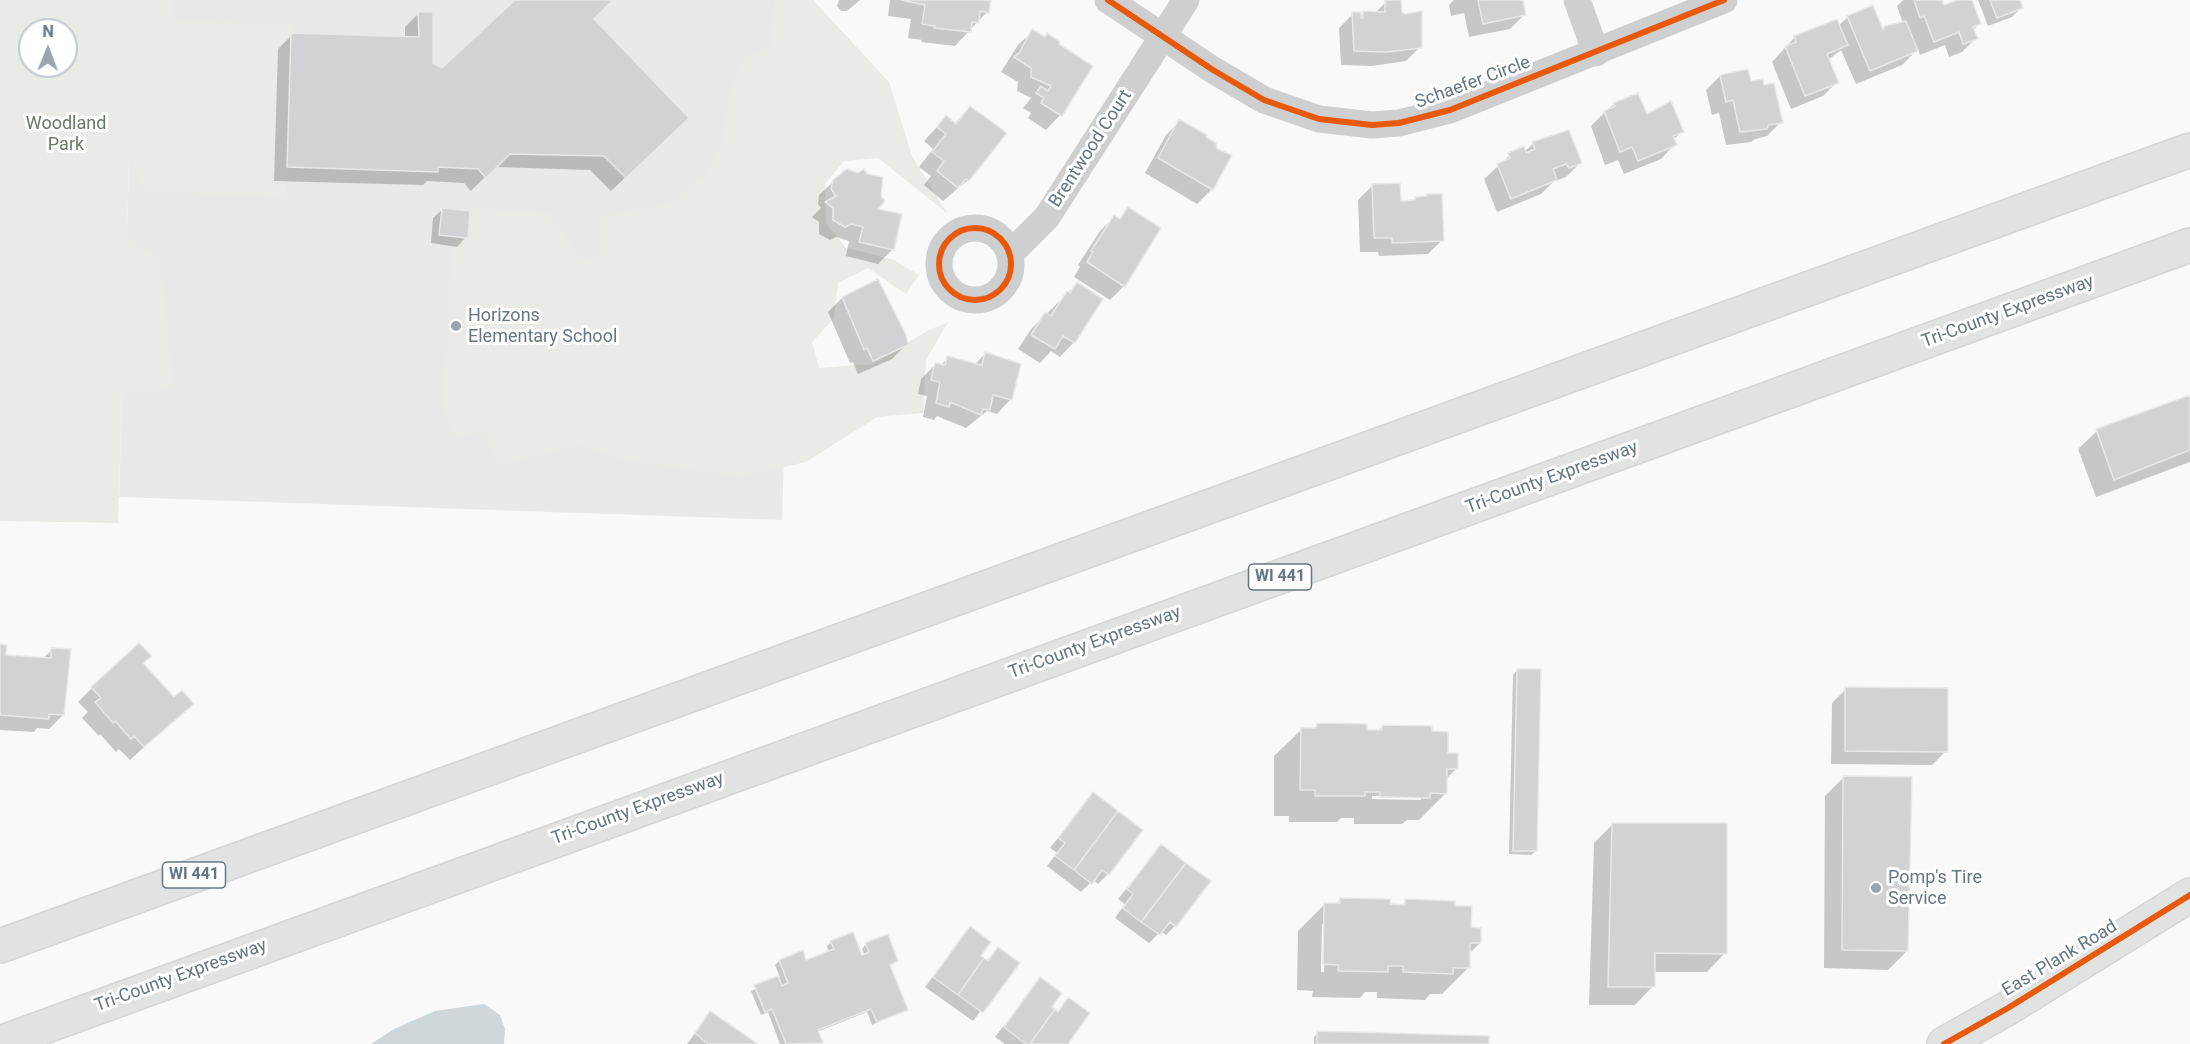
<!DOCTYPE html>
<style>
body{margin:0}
#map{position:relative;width:2190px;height:1044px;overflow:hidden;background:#f9f9f9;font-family:Roboto,sans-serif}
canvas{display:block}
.north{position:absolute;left:18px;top:18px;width:60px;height:60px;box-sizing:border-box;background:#fff;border:2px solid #c1c8cd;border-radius:50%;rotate:1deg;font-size:16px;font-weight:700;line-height:24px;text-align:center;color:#657683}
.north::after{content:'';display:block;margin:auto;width:21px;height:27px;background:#99a4ac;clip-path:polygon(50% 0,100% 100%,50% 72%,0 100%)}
</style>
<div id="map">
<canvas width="2190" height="1044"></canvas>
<div class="north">N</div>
</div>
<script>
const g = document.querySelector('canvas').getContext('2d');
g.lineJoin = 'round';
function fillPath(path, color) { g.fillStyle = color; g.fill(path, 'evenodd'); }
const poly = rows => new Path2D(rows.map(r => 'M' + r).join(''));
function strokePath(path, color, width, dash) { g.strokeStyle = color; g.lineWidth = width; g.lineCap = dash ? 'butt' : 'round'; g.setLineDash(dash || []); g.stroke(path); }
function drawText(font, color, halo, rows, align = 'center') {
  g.font = font + ' Roboto,sans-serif'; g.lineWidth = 6; g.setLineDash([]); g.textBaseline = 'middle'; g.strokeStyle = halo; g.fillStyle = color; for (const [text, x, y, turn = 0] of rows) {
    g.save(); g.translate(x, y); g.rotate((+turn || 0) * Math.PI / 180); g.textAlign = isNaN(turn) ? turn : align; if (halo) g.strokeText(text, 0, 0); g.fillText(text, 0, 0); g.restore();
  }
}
fillPath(poly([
 [134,0,798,0,782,520,119,497]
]), '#e8e9e9');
fillPath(poly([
 [0,0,172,0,172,20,292,24,286,200,263,196,144,192,129,159,127,235,160,260,174,389,122,394,118,523,0,521],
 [30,30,66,30,66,66,30,66],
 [774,0,813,0,889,82,912,156,947,213,878,158,844,161,825,184,826,223,846,248,894,260,919,275,906,294,868,268,838,283,834,318,812,342,819,368,873,364,925,332,948,322,926,360,923,413,877,417,806,462,739,477,622,460,580,445,499,465,483,431,454,438,442,405,452,243,468,235,474,208,550,213,583,260,600,256,601,216,673,202,705,174,723,141,727,100,742,60,770,46]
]), '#e8ebe6');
fillPath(poly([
 [484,1004,500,1015,505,1029,504,1044,371,1044,394,1029,435,1011]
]), '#ced6d9');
fillPath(poly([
 [518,0,611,0,592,19,673,132,611,191,590,170,495,167,471,191,464,183,427,181,423,185,274,181,278,49,292,35,405,38,405,27,419,13,432,63,442,70],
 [839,0,869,0,860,0,847,11,841,11,837,6],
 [890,0,989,0,987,12,955,46,921,42,922,40,908,38,911,19,888,16],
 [1454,0,1522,0,1524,15,1510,29,1469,37,1464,13,1451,16,1449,5],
 [1903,0,1941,0,1943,7,1970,0,1979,24,1973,30,1976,38,1962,52,1949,57,1945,45,1920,55,1918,49,1902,65,1856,84,1841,50,1828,60,1837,82,1823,96,1791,109,1772,62,1795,37,1838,26,1848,17,1882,31,1897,23,1898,25,1903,23,1897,6],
 [1978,0,2018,0,2021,8,2012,17,1988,26],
 [1386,2,1400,14,1420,15,1420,47,1406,61,1372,66,1341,65,1339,28,1353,14,1359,18,1364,13,1375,13],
 [1033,31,1091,67,1060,115,1046,130,1028,118,1031,113,1023,108,1031,98,1017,91,1018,82,1001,72,1018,45],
 [1720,76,1750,83,1781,122,1767,136,1755,139,1751,142,1726,145,1719,113,1712,115,1706,90],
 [1670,103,1682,132,1673,140,1675,144,1661,159,1624,174,1618,160,1605,165,1591,126,1605,112,1614,104,1646,116],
 [970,108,968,180,943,201,924,185,931,176,919,167,933,149,924,141,946,117,954,124],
 [1180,121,1215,150,1229,158,1211,190,1197,204,1145,173,1166,135],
 [1533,144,1580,163,1566,177,1553,182,1541,194,1497,212,1484,179,1509,156,1524,152],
 [834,181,875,210,900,215,892,250,878,264,846,256,849,241,836,237,830,240,819,234,819,222,812,217,821,208,818,204,819,195],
 [1373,185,1399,202,1412,202,1416,198,1442,240,1428,254,1379,256,1378,252,1360,252,1358,200],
 [443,209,466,237,457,247,431,243,433,218],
 [1129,209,1124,286,1110,300,1074,277,1080,267,1078,265,1100,231,1114,217,1118,220],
 [1077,284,1101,299,1074,342,1060,357,1051,351,1040,363,1018,349,1032,328],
 [842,298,906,345,892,359,858,374,853,362,850,363,828,312],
 [985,354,1011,399,997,414,987,411,966,428,937,416,934,420,923,417,927,396,918,394,921,379,936,364,940,366,948,358,974,365],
 [2190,397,2190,462,2096,497,2078,449,2097,431],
 [0,646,5,657,42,659,52,650,63,715,49,729,37,728,34,732,0,730],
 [142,664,174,700,192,704,130,760,119,749,116,752,100,734,99,736,82,718,88,712,78,702,92,688],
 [1517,670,1536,851,1531,855,1509,854,1513,675],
 [1846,689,1946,751,1932,765,1831,764,1832,703],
 [1317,725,1365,731,1378,731,1382,727,1430,733,1456,769,1446,779,1446,793,1419,820,1407,820,1402,824,1354,824,1354,818,1341,818,1337,822,1289,822,1289,816,1274,816,1274,756,1301,730,1312,730],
 [1372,796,1421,797,1421,800,1372,799],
 [1844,777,1907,951,1888,970,1824,968,1825,796],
 [1093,794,1141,830,1108,874,1098,884,1093,880,1081,892,1047,866,1057,853,1050,848],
 [1613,824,1725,953,1707,972,1653,972,1653,986,1635,1005,1589,1005,1594,843],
 [1161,846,1175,926,1166,935,1161,931,1149,943,1115,918,1125,904,1118,899],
 [1341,899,1401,906,1406,901,1454,907,1480,943,1469,954,1468,968,1442,994,1430,994,1425,1000,1377,998,1377,992,1365,992,1360,998,1312,997,1313,991,1297,990,1298,931,1325,904,1335,905],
 [1322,924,1325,924,1324,972,1321,972],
 [970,928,979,956,986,961,998,949,1017,963,973,1021,925,987],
 [831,942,861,957,865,956,862,949,866,944,897,961,889,966,907,1009,872,1025,867,1012,817,1032,819,1044,780,1044,768,1012,761,1015,751,991,780,977,775,965,779,961,806,962,829,953,827,946],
 [1040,979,1050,1007,1057,1012,1069,999,1066,1044,1005,1044,995,1037],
 [710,1013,756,1044,687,1044],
 [1318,1033,1487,1044,1314,1044,1314,1037]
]), '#0003');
const building = poly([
 [515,0,613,0,594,19,689,118,626,178,604,156,510,154,486,178,478,169,438,167,438,172,287,167,291,33,419,37,418,12,433,12,433,63,442,68,515,0],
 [901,0,991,0,989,13,980,11,979,23,972,22,971,32,934,28,935,26,922,24,925,5,901,0],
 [1385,0,1401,0,1402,12,1405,14,1422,11,1422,48,1387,52,1354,51,1352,12,1361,12,1361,18,1363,18,1363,11,1385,12,1385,0],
 [1478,0,1523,0,1526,15,1483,24,1478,0],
 [1914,0,1942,0,1944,5,1958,0,1972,0,1981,24,1973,27,1978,39,1963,44,1959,32,1934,42,1924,16,1920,18,1914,0],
 [1990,0,2020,0,2023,8,1997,18,1990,0],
 [1873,5,1883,30,1885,26,1906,21,1918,51,1870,71,1847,16,1873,5],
 [1837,19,1848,45,1827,54,1839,83,1805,96,1785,46,1796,42,1794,36,1837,19],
 [1032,29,1045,37,1047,33,1060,42,1059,44,1093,66,1062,116,1041,103,1044,98,1036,93,1041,86,1048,91,1051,86,1031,77,1031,68,1014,57,1019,53,1032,29],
 [1748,69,1751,81,1763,79,1764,85,1774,83,1783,123,1768,125,1767,129,1740,132,1733,100,1726,102,1720,75,1748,69],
 [1638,93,1647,114,1671,101,1684,132,1673,136,1677,145,1638,161,1632,147,1620,152,1604,111,1615,106,1613,103,1638,93],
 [970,106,1007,133,969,181,966,179,958,188,937,171,944,161,932,152,946,134,937,127,946,115,956,124,970,106],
 [1179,119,1207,135,1206,137,1216,143,1217,149,1232,155,1213,190,1158,158,1179,119],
 [1569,130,1582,163,1569,168,1566,164,1553,169,1557,180,1511,199,1497,164,1510,158,1508,153,1524,146,1526,153,1535,149,1532,142,1569,130],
 [847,169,858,173,864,169,867,174,883,177,881,196,885,201,878,209,902,214,894,250,859,242,863,227,851,224,845,227,833,220,833,208,825,202,836,196,831,189,833,180,847,169],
 [1400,183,1401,201,1415,200,1415,197,1427,196,1427,194,1442,194,1444,241,1392,243,1392,238,1374,238,1372,184,1400,183],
 [1128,207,1161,228,1125,287,1087,262,1093,252,1091,251,1114,215,1120,219,1128,207],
 [442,208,470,211,468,238,439,235,442,208],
 [878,279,906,335,908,345,873,361,867,348,864,350,842,297,878,279],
 [1077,282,1103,299,1075,343,1063,336,1055,349,1031,335,1045,312,1051,316,1067,291,1070,293,1077,282],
 [985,352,1021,364,1012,400,993,395,990,410,983,409,981,415,950,402,949,407,936,403,940,382,931,380,935,363,945,365,947,356,982,365,985,352],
 [2190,395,2190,450,2114,480,2096,429,2190,395],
 [139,643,152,656,143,663,174,697,182,690,194,704,144,747,134,736,131,739,115,721,113,723,95,702,101,698,91,687,139,643],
 [0,644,7,645,6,655,51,658,51,648,71,649,64,715,49,714,49,719,0,715,0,644],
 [1517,669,1541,669,1537,851,1513,851,1517,669],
 [1845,687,1948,688,1948,752,1845,751,1845,687],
 [1317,723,1367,724,1367,730,1382,730,1382,725,1432,726,1432,731,1448,732,1448,753,1458,753,1458,769,1447,769,1447,794,1430,793,1430,798,1380,797,1380,792,1365,792,1365,796,1315,796,1315,790,1300,790,1301,728,1316,728,1317,723],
 [1843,776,1912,777,1908,951,1842,950,1843,776],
 [1093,792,1118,811,1074,870,1055,856,1065,843,1058,838,1093,792],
 [1118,811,1143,830,1109,875,1102,870,1092,884,1074,870,1118,811],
 [1612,823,1727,823,1727,954,1655,953,1655,987,1608,987,1612,823],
 [1161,844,1186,863,1141,922,1123,908,1133,894,1127,889,1161,844],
 [1186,863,1211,881,1176,927,1170,922,1160,935,1141,922,1186,863],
 [1340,898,1391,899,1390,904,1405,905,1405,899,1455,901,1455,906,1472,906,1471,927,1481,928,1481,943,1470,943,1470,968,1453,968,1453,974,1403,972,1403,966,1388,966,1388,972,1338,971,1339,965,1323,964,1324,903,1340,903,1340,898],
 [970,926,991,942,981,956,984,958,958,995,933,977,970,926],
 [853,932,862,955,869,952,865,943,888,934,898,961,890,965,908,1010,877,1022,871,1009,818,1030,823,1043,786,1044,772,1009,765,1012,754,985,778,976,782,986,788,983,779,960,803,950,806,960,834,949,830,941,853,932],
 [998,947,1020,963,983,1013,958,995,984,958,988,961,998,947],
 [1040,977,1062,993,1052,1007,1055,1009,1030,1044,1026,1044,1004,1027,1040,977],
 [1068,997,1090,1013,1068,1044,1030,1044,1055,1009,1058,1012,1068,997],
 [710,1011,758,1044,708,1044,695,1033,710,1011],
 [1317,1031,1489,1036,1489,1044,1317,1044,1317,1031]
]);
fillPath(building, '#d0d2d3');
strokePath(building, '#e8e8e8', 1.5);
const secondary = poly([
 [1944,1044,2008,1008,2190,895]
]);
const highway = poly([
 [0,946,2190,150],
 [0,1043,2190,245]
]);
strokePath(secondary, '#d5d6d7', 36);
strokePath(highway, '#d5d6d6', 36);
strokePath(poly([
 [1108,0,1213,70,1264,100,1319,119,1372,125,1399,123,1450,110,1724,0],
 [1577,0,1596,53],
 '939 264a36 36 0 1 1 72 0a36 36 0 1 1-72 0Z',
 [1010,254,1047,217,1186,0]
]), '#cecfd0', 27);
strokePath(secondary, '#e1e2e2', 33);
strokePath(highway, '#e1e2e2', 33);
strokePath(poly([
 [1108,0,1213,70,1264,100,1319,119,1372,125,1399,123,1450,110,1724,0],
 '939 264a36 36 0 1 1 72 0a36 36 0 1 1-72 0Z',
 [1944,1044,2008,1008,2190,895]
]), '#e8590c', 6);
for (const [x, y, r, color] of [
 [456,326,6,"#99a4ac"],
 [1876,888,6,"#99a4ac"]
]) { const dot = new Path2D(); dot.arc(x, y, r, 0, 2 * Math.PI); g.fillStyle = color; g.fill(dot); strokePath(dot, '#fff', 2); }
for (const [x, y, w] of [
 [1280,577,63],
 [194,875,63]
]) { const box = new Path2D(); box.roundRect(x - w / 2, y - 13, w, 26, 4.5); g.fillStyle = '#fff'; g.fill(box); strokePath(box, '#657683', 1.5); }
drawText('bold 16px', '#657683', null, [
 ["WI 441",1280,577],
 ["WI 441",194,875]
]);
drawText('18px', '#657683', '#fff', [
 ["Schaefer Circle",1473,83,-20],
 ["Brentwood Court",1091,149,-57],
 ["Tri-County Expressway",2008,312,-20],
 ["Tri-County Expressway",1552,478,-20],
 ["Tri-County Expressway",1095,643,-20],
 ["Tri-County Expressway",638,809,-20],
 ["East Plank Road",2060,959,-31],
 ["Tri-County Expressway",181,976,-20]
]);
drawText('18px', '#687a64', '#fff', [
 ["Woodland",66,124],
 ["Park",66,145]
]);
drawText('18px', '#657683', '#fff', [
 ["Horizons",468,316],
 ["Elementary School",468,337],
 ["Pomp's Tire",1888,878],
 ["Service",1888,899]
], 'left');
</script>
